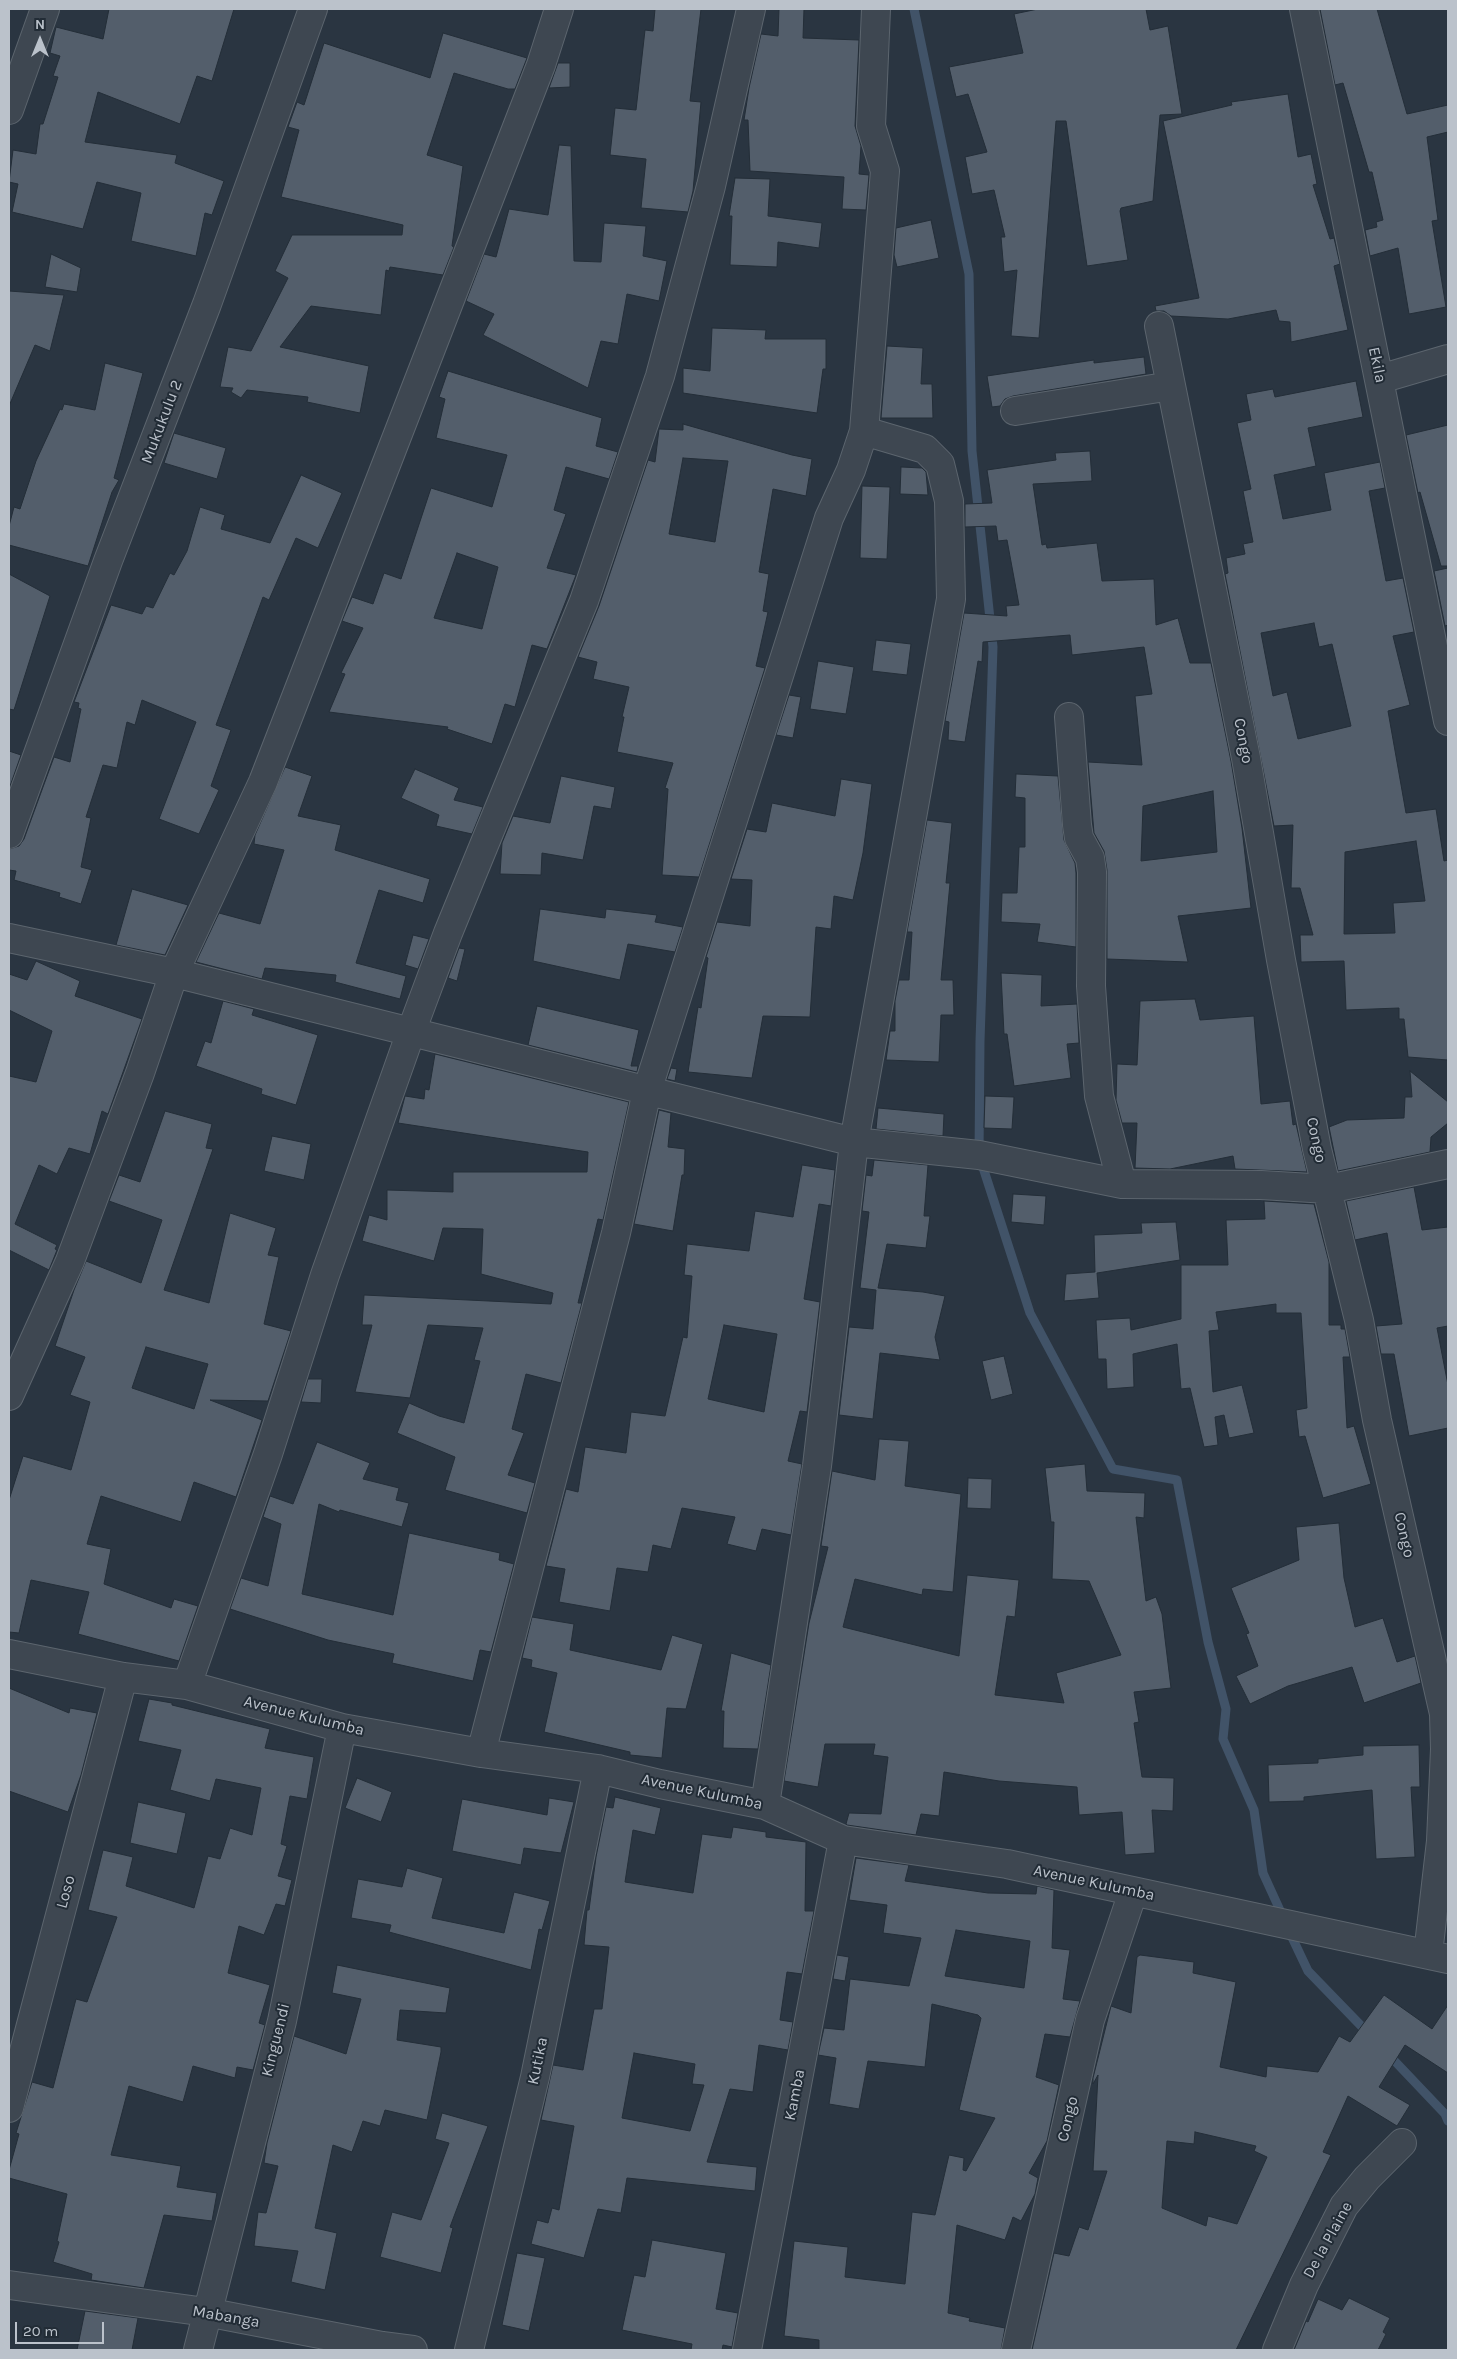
<!DOCTYPE html>
<style>
body{margin:0}
#map{position:relative;width:1457px;height:2359px;overflow:hidden;background:#2a3541;font-family:Karla,sans-serif}
canvas{display:block}
.frame{position:absolute;inset:0;border:10px solid #bbc2cb;pointer-events:none}
.north{position:absolute;left:15px;top:15px;width:50px;height:50px;-webkit-text-stroke:4px #222c36;paint-order:stroke;rotate:0deg;font-size:14px;font-weight:700;line-height:20px;text-align:center;color:#bbc2cb}
.north::after{content:'';display:block;margin:auto;width:18px;height:22px;background:#bbc2cb;clip-path:polygon(50% 0,100% 100%,50% 72%,0 100%)}
.scale{position:absolute;left:15px;top:2322px;width:89px;height:22px;box-sizing:border-box;border:2px solid #bbc2cb;border-top:0;padding-left:6px;font-size:15px;line-height:18px;white-space:nowrap;color:#bbc2cb;-webkit-text-stroke:4px #222c36;paint-order:stroke}
</style>
<div id="map">
<canvas width="1457" height="2359"></canvas>
<div class="frame"></div>
<div class="north">N</div>
<div class="scale">20 m</div>
</div>
<script>
const g = document.querySelector('canvas').getContext('2d');
g.lineJoin = 'round';
const poly = rows => new Path2D(rows.map(r => 'M' + r).join(''));
function strokePath(path, color, width, dash) { g.strokeStyle = color; g.lineWidth = width; g.lineCap = dash ? 'butt' : 'round'; g.setLineDash(dash || []); g.stroke(path); }
function fillPath(path, color) { g.fillStyle = color; g.fill(path, 'evenodd'); }
function drawText(font, color, halo, rows, align = 'center') {
  g.font = font + ' Karla,sans-serif'; g.lineWidth = 4; g.setLineDash([]); g.textBaseline = 'middle'; g.strokeStyle = halo; g.fillStyle = color; for (const [text, x, y, turn = 0] of rows) {
    g.save(); g.translate(x, y); g.rotate((+turn || 0) * Math.PI / 180); g.textAlign = isNaN(turn) ? turn : align; if (halo) g.strokeText(text, 0, 0); g.fillText(text, 0, 0); g.restore();
  }
}
strokePath(poly([
 [914,9,969,274,972,451,993,647,980,1041,979,1155,1030,1313,1113,1469,1177,1480,1208,1642,1226,1709,1223,1739,1254,1810,1263,1873,1284,1919],
 [1289,1931,1308,1971,1369,2034],
 [1388,2054,1445,2114,1448,2121]
]), '#415368', 9);
const building = poly([
 [109,9,234,9,212,81,197,76,180,124,98,92,85,142,177,155,175,163,224,181,212,215,205,213,196,256,131,241,141,193,97,182,83,229,12,212,18,184,9,182,13,150,36,154,40,124,43,124,58,77,53,76,60,56,50,53,56,27,103,39,109,9],
 [655,9,701,9,690,101,701,102,693,191,688,212,641,208,646,159,610,155,615,108,636,110,645,30,653,31,655,9],
 [779,9,804,9,803,38,859,40,855,126,861,146,859,174,869,175,866,210,842,209,844,177,750,171,748,120,744,120,749,88,761,34,778,36,779,9],
 [1038,9,1146,9,1150,30,1168,26,1182,114,1160,115,1153,201,1121,208,1120,211,1128,260,1087,266,1066,121,1056,121,1039,338,1011,336,1017,270,1004,272,1001,237,1005,237,994,190,972,194,965,157,987,152,968,94,956,97,949,67,1023,53,1014,14,1038,9],
 [1320,9,1377,9,1407,114,1448,105,1448,132,1427,137,1438,220,1432,221,1446,307,1409,314,1398,248,1370,256,1365,230,1377,227,1376,222,1383,220,1372,172,1369,172,1343,83,1335,85,1320,9],
 [443,33,527,58,515,89,508,89,454,73,427,155,463,166,452,246,454,247,443,275,390,267,389,271,386,270,381,315,311,306,280,347,369,366,360,413,307,402,308,397,247,390,241,398,231,392,233,388,220,387,228,347,251,351,288,278,275,271,292,235,402,235,403,225,281,197,299,130,288,127,297,102,304,105,324,43,430,78,443,33],
 [558,63,570,63,570,87,549,88,558,63],
 [1288,94,1298,157,1311,154,1317,184,1313,185,1330,239,1334,238,1340,264,1334,266,1348,330,1291,342,1290,322,1279,321,1276,310,1228,319,1171,316,1164,311,1156,311,1155,306,1199,298,1163,121,1232,105,1231,102,1288,94],
 [559,145,571,146,574,261,601,262,604,223,646,226,643,256,667,261,659,301,627,294,618,344,601,341,588,388,483,335,494,314,466,301,484,254,496,257,509,209,548,215,559,145],
 [735,178,770,179,768,216,822,223,819,248,778,242,777,267,730,265,732,216,729,216,735,178],
 [931,220,939,258,897,267,894,255,896,228,931,220],
 [51,254,81,268,77,292,45,287,51,254],
 [9,291,64,295,50,351,35,345,9,406,9,291],
 [712,328,766,330,765,339,826,339,826,369,823,369,817,413,683,393,683,368,710,371,712,328],
 [887,346,923,348,921,384,932,384,933,418,881,418,887,346],
 [1144,357,1146,374,1013,396,1005,399,1000,406,992,407,987,376,1094,360,1094,363,1144,357],
 [105,363,143,373,114,478,119,480,112,492,88,566,9,545,9,526,14,507,20,509,36,461,60,409,62,410,64,404,95,410,105,363],
 [448,371,602,418,596,446,618,452,609,479,566,467,554,510,566,514,547,568,576,575,547,649,532,645,515,707,505,704,492,744,447,729,448,727,329,712,345,674,341,673,363,628,342,621,352,597,373,604,384,573,401,579,431,488,492,507,507,455,436,438,445,399,439,397,448,371],
 [457,553,498,567,482,629,434,618,457,553],
 [1356,381,1363,417,1308,428,1316,466,1274,475,1283,519,1331,510,1324,473,1380,462,1385,488,1369,491,1386,581,1403,578,1414,632,1393,636,1410,705,1388,711,1406,813,1436,809,1444,861,1448,860,1448,1060,1408,1057,1404,1019,1399,1019,1399,1008,1346,1010,1344,961,1301,962,1300,935,1313,935,1300,888,1291,888,1293,825,1274,826,1225,574,1228,573,1226,558,1245,554,1243,544,1253,542,1243,491,1251,489,1237,423,1251,420,1246,394,1273,389,1275,397,1356,381],
 [1314,623,1319,647,1332,644,1351,726,1298,739,1287,692,1273,696,1261,633,1314,623],
 [1416,841,1425,901,1393,903,1395,933,1344,934,1345,852,1416,841],
 [683,424,792,455,812,459,806,496,773,489,759,572,769,574,763,611,768,612,756,666,765,668,699,877,662,875,668,789,665,788,673,763,617,752,624,717,622,717,629,687,593,679,597,662,578,657,599,606,648,460,655,462,659,429,683,430,683,424],
 [683,458,728,461,715,542,669,534,683,458],
 [1448,425,1448,566,1441,566,1420,492,1418,493,1406,435,1448,425],
 [174,433,226,448,217,479,164,463,174,433],
 [1090,451,1092,481,1033,484,1042,545,1046,544,1047,548,1097,543,1102,581,1154,579,1156,625,1178,618,1190,663,1211,663,1231,761,1242,828,1251,908,1178,916,1188,962,1107,959,1107,870,1104,851,1094,833,1088,762,1142,765,1135,696,1152,694,1144,647,1072,655,1070,635,983,642,982,662,978,661,965,742,948,740,949,722,945,721,964,613,1007,616,1006,606,1019,605,1007,540,998,541,996,526,965,527,965,504,992,503,987,470,1056,460,1055,453,1090,451],
 [1213,791,1217,852,1141,861,1143,806,1213,791],
 [901,467,922,468,926,472,928,495,900,494,901,467],
 [301,475,342,493,318,548,296,538,269,600,263,597,216,725,231,730,211,786,219,790,199,834,159,819,196,722,142,700,135,725,127,722,117,768,103,765,86,817,91,818,81,867,92,870,81,904,59,897,60,893,14,880,16,871,9,870,9,849,19,846,24,839,54,757,70,762,81,709,78,708,79,703,74,702,111,605,142,614,146,606,153,608,170,573,174,575,187,551,200,507,225,515,221,529,270,543,301,475],
 [862,486,890,487,887,559,860,558,862,486],
 [1448,568,1448,625,1445,626,1434,571,1448,568],
 [9,574,50,596,14,710,9,709,9,574],
 [876,640,911,644,907,675,872,671,876,640],
 [818,661,854,667,846,714,810,709,818,661],
 [789,695,801,697,793,738,776,735,789,695],
 [9,751,21,755,9,789,9,751],
 [285,767,312,776,298,816,341,825,335,850,430,879,423,903,379,890,356,963,406,976,400,999,335,982,336,975,265,968,262,979,196,962,219,913,260,924,284,850,254,844,255,835,285,767],
 [415,769,459,788,454,800,483,807,472,834,436,826,439,815,401,798,415,769],
 [1016,774,1058,776,1064,840,1075,863,1076,873,1076,947,1037,942,1040,924,1001,922,1002,893,1017,893,1019,847,1025,847,1025,798,1015,797,1016,774],
 [561,776,615,787,611,809,594,806,583,860,542,853,541,875,500,874,502,843,513,816,550,823,561,776],
 [841,779,872,784,863,853,853,900,834,896,831,929,816,927,810,1017,763,1016,752,1078,688,1072,698,1007,701,1008,708,958,706,957,717,922,750,926,752,880,731,879,747,829,766,832,772,803,835,816,841,779],
 [927,820,952,823,946,883,950,883,941,980,953,980,954,1015,941,1015,939,1062,886,1060,890,1031,895,1031,895,1001,899,980,909,980,912,932,907,932,927,820],
 [132,889,188,905,165,955,116,945,132,889],
 [540,909,605,918,606,909,657,915,655,922,683,927,675,952,628,944,620,980,533,961,540,909],
 [413,935,429,939,418,969,405,965,413,935],
 [459,948,465,949,457,981,448,978,459,948],
 [36,961,80,981,75,996,142,1019,108,1114,102,1111,90,1154,69,1148,57,1174,39,1165,15,1224,57,1245,55,1249,57,1250,49,1270,9,1250,9,1076,36,1082,52,1031,9,1010,9,974,27,980,36,961],
 [1001,973,1042,975,1041,1006,1077,1004,1079,1043,1067,1044,1071,1078,1014,1086,1007,1034,1004,1034,1001,973],
 [1195,999,1200,1020,1254,1016,1261,1104,1290,1101,1293,1125,1296,1124,1307,1172,1235,1169,1233,1156,1170,1169,1135,1168,1137,1123,1122,1123,1116,1100,1117,1064,1137,1065,1140,1001,1195,999],
 [223,1001,254,1009,252,1015,318,1035,296,1105,261,1094,262,1089,196,1066,205,1041,211,1043,223,1001],
 [537,1006,639,1030,631,1066,638,1066,637,1072,528,1045,537,1006],
 [435,1054,629,1102,603,1220,598,1219,578,1303,582,1303,561,1383,526,1374,512,1429,524,1433,508,1475,535,1483,527,1513,445,1490,455,1457,397,1433,409,1403,439,1416,464,1423,480,1361,474,1360,483,1328,428,1325,410,1398,355,1392,372,1325,362,1325,364,1295,551,1304,553,1293,481,1274,483,1229,443,1228,434,1261,362,1241,369,1215,387,1220,387,1190,453,1192,453,1172,587,1172,588,1152,398,1123,405,1096,424,1099,425,1089,429,1090,435,1054],
 [671,1068,677,1069,675,1081,667,1079,671,1068],
 [1410,1071,1448,1102,1448,1123,1431,1137,1430,1152,1338,1171,1329,1127,1347,1120,1404,1118,1405,1097,1412,1097,1410,1071],
 [985,1096,1014,1097,1012,1129,984,1128,985,1096],
 [878,1108,944,1114,943,1136,876,1129,878,1108],
 [659,1110,671,1113,668,1147,685,1149,684,1175,682,1175,673,1231,634,1224,659,1110],
 [165,1111,212,1124,206,1148,213,1149,164,1290,209,1303,230,1213,276,1228,268,1255,279,1257,264,1324,291,1331,268,1401,210,1400,262,1420,236,1497,194,1482,181,1522,101,1496,87,1544,111,1549,104,1584,171,1608,174,1599,198,1606,179,1661,78,1634,89,1592,31,1580,19,1633,9,1632,9,1500,23,1456,71,1470,90,1402,70,1395,85,1357,55,1346,74,1290,86,1261,141,1283,162,1220,109,1201,119,1175,140,1182,165,1111],
 [146,1347,208,1364,194,1409,132,1388,146,1347],
 [272,1136,311,1144,304,1180,264,1171,272,1136],
 [874,1160,928,1165,924,1216,930,1216,926,1248,887,1244,878,1288,923,1292,945,1296,935,1337,940,1360,880,1353,873,1419,839,1415,849,1327,873,1329,876,1290,860,1288,869,1212,862,1211,866,1175,872,1176,874,1160],
 [802,1165,835,1170,831,1206,819,1204,804,1299,820,1302,807,1412,800,1411,788,1461,802,1464,791,1535,762,1529,756,1551,727,1544,735,1517,682,1508,671,1549,653,1545,648,1572,617,1568,610,1611,559,1602,565,1569,546,1566,566,1489,578,1492,585,1447,626,1453,631,1412,665,1416,683,1337,687,1338,692,1276,684,1275,687,1244,749,1251,755,1211,793,1217,802,1165],
 [724,1325,777,1334,764,1412,708,1399,724,1325],
 [1414,1187,1422,1230,1448,1227,1448,1326,1437,1328,1448,1385,1448,1428,1409,1436,1394,1354,1381,1354,1376,1326,1402,1324,1387,1233,1355,1240,1346,1201,1414,1187],
 [1013,1194,1046,1196,1044,1225,1011,1222,1013,1194],
 [1264,1201,1314,1204,1329,1262,1329,1325,1341,1325,1341,1329,1345,1329,1350,1357,1343,1357,1347,1428,1354,1426,1371,1484,1323,1498,1305,1436,1299,1437,1296,1410,1307,1408,1301,1313,1276,1313,1276,1304,1216,1312,1219,1330,1209,1331,1213,1392,1242,1385,1254,1433,1229,1438,1224,1415,1215,1417,1218,1445,1204,1447,1190,1388,1181,1389,1177,1344,1133,1354,1134,1387,1107,1389,1106,1359,1098,1359,1096,1320,1130,1318,1131,1330,1181,1319,1181,1265,1228,1265,1226,1220,1265,1219,1264,1201],
 [1176,1222,1180,1260,1097,1273,1099,1298,1064,1301,1066,1274,1095,1272,1094,1235,1142,1233,1141,1223,1176,1222],
 [1004,1356,1013,1394,991,1400,982,1361,1004,1356],
 [308,1379,322,1379,321,1403,301,1402,308,1379],
 [879,1439,909,1441,905,1486,961,1494,953,1592,923,1589,922,1595,855,1579,843,1627,959,1656,967,1575,1019,1580,1015,1617,1007,1616,995,1695,1064,1703,1056,1673,1121,1655,1089,1581,1052,1579,1054,1522,1051,1522,1045,1468,1085,1464,1087,1491,1145,1493,1144,1518,1136,1517,1146,1601,1156,1597,1162,1614,1171,1688,1134,1692,1139,1722,1134,1723,1142,1777,1174,1778,1173,1811,1152,1810,1155,1853,1125,1855,1122,1812,1079,1815,1077,1787,999,1781,944,1772,939,1816,921,1814,916,1835,847,1825,846,1824,849,1813,881,1814,888,1757,873,1755,875,1744,825,1744,818,1787,784,1781,809,1623,828,1547,821,1546,832,1471,875,1480,879,1439],
 [317,1442,370,1463,363,1479,399,1488,396,1500,409,1503,402,1527,340,1510,339,1512,319,1504,302,1594,393,1615,409,1533,500,1553,499,1560,514,1564,491,1652,480,1650,473,1681,392,1663,394,1654,328,1640,230,1609,241,1578,268,1586,281,1524,263,1517,270,1496,293,1504,317,1442],
 [968,1478,992,1479,991,1509,967,1508,968,1478],
 [1339,1523,1344,1578,1355,1627,1383,1618,1397,1662,1415,1656,1421,1683,1364,1703,1352,1667,1288,1686,1250,1704,1236,1676,1258,1666,1246,1634,1249,1633,1231,1588,1299,1560,1296,1527,1339,1523],
 [532,1617,574,1624,570,1650,661,1670,672,1635,703,1644,686,1709,667,1708,662,1758,630,1755,630,1752,544,1732,557,1673,531,1667,532,1660,522,1658,532,1617],
 [731,1653,771,1665,758,1749,723,1748,724,1711,721,1711,731,1653],
 [9,1688,69,1713,70,1708,97,1713,81,1775,68,1812,9,1791,9,1688],
 [149,1699,172,1703,172,1705,270,1729,265,1748,314,1757,307,1799,290,1796,281,1844,287,1846,278,1876,292,1880,285,1906,276,1904,264,1935,239,1926,228,1973,270,1985,259,2023,265,2025,253,2070,237,2067,235,2078,193,2066,183,2102,129,2086,111,2155,181,2166,177,2187,217,2193,212,2221,164,2215,144,2288,91,2280,92,2274,53,2262,59,2242,57,2241,67,2194,9,2178,9,2170,19,2134,16,2133,32,2082,53,2088,76,1999,87,2002,117,1917,88,1910,103,1850,133,1857,126,1886,194,1908,208,1856,220,1859,230,1828,252,1835,261,1788,216,1779,210,1801,170,1790,181,1750,138,1741,149,1699],
 [1419,1745,1420,1787,1411,1787,1415,1857,1376,1859,1372,1790,1304,1797,1304,1801,1269,1802,1268,1765,1318,1763,1318,1759,1363,1755,1363,1746,1419,1745],
 [357,1778,392,1792,381,1822,345,1808,357,1778],
 [615,1797,661,1808,655,1835,633,1830,625,1882,693,1893,702,1834,731,1838,733,1827,766,1832,766,1837,806,1842,805,1911,814,1911,802,1974,787,1972,780,2020,793,2022,788,2050,759,2045,753,2092,730,2089,707,2162,757,2167,755,2191,627,2178,621,2213,598,2209,584,2258,531,2244,537,2220,548,2223,552,2208,559,2210,574,2126,541,2120,553,2065,583,2070,594,2009,602,2009,609,1947,584,1945,587,1910,589,1910,596,1857,606,1807,613,1808,615,1797],
 [634,2053,695,2064,692,2084,704,2085,690,2131,622,2118,634,2053],
 [549,1798,574,1802,561,1853,524,1848,521,1865,452,1851,462,1799,547,1815,549,1798],
 [138,1802,186,1813,177,1854,130,1843,138,1802],
 [856,1858,909,1865,905,1881,988,1893,1036,1894,1037,1886,1054,1890,1052,1948,1070,1950,1063,1999,1080,2001,1070,2037,1045,2034,1036,2077,1059,2085,1047,2141,1029,2173,1038,2178,1035,2194,1021,2221,1013,2217,1005,2240,957,2225,948,2313,970,2318,969,2321,1005,2328,1001,2350,819,2350,819,2340,784,2336,794,2241,848,2247,845,2277,905,2284,912,2212,935,2215,949,2155,964,2158,963,2170,966,2171,995,2118,959,2110,981,2018,978,2015,932,2004,925,2067,868,2061,859,2109,829,2104,836,2058,818,2055,824,2028,844,2030,850,1979,909,1986,921,1938,883,1933,887,1905,849,1900,856,1858],
 [956,1930,1030,1941,1024,1988,945,1976,956,1930],
 [407,1868,443,1878,432,1918,504,1933,514,1892,550,1901,542,1930,539,1929,531,1970,389,1932,391,1925,351,1918,358,1879,402,1887,407,1868],
 [837,1955,849,1957,845,1981,833,1979,837,1955],
 [1140,1955,1194,1962,1193,1973,1236,1982,1220,2067,1266,2077,1267,2066,1318,2072,1339,2036,1350,2042,1384,1995,1432,2029,1448,2005,1448,2073,1405,2045,1379,2087,1410,2105,1397,2126,1348,2096,1323,2152,1331,2155,1236,2350,1032,2350,1054,2253,1069,2256,1079,2227,1088,2230,1107,2171,1093,2171,1098,2075,1093,2084,1093,2078,1111,2006,1131,2013,1137,1957,1140,1955],
 [1195,2132,1256,2146,1254,2151,1267,2157,1237,2224,1208,2216,1206,2226,1162,2208,1167,2141,1194,2144,1195,2132],
 [337,1965,450,1988,446,2013,400,2010,397,2040,441,2047,441,2052,427,2120,385,2110,380,2126,363,2121,352,2152,333,2145,315,2228,337,2233,325,2290,291,2282,298,2251,254,2246,258,2212,266,2213,278,2166,264,2163,267,2143,294,2036,346,2054,361,1999,332,1993,337,1965],
 [442,2113,488,2126,450,2227,453,2228,441,2273,380,2257,392,2212,421,2220,449,2143,435,2139,442,2113],
 [652,2240,726,2253,716,2309,738,2313,732,2347,723,2345,722,2350,691,2350,692,2344,622,2330,634,2275,645,2277,652,2240],
 [517,2253,545,2258,529,2331,502,2325,517,2253],
 [1349,2298,1390,2318,1383,2332,1386,2334,1378,2350,1294,2350,1306,2321,1308,2322,1318,2299,1342,2310,1349,2298],
 [85,2311,138,2318,132,2350,77,2350,85,2311]
]);
fillPath(building, '#535e6b');
strokePath(building, '#242e38', 1);
const street = poly([
 [1304,9,1448,721],
 [9,110,45,9],
 [1159,326,1246,758,1281,960,1317,1149,1359,1320,1377,1420,1444,1714,1445,1749,1441,1841,1428,1954],
 [1380,379,1448,359],
 [1015,411,1171,386],
 [1069,717,1077,825,1079,838,1090,858,1092,872,1091,986,1099,1096,1122,1184],
 [9,834,108,561,207,304,313,9],
 [9,938,174,973,854,1142,979,1155,1122,1184,1261,1185,1328,1189,1448,1164],
 [9,1396,70,1261,140,1073,174,973,263,782,541,65,559,9],
 [9,1654,123,1677,187,1685,342,1728,481,1753,598,1769,660,1784,765,1805,843,1840,1007,1864,1448,1959],
 [187,1685,268,1454,325,1275,411,1032,448,933,584,601,660,376,711,186,751,9],
 [481,1753,616,1233,647,1091,829,518,851,470,864,431,885,171,871,126,876,9],
 [765,1805,817,1466,854,1142,951,599,949,501,940,464,925,449,864,431],
 [9,2108,123,1677],
 [9,2285,206,2312,382,2346,413,2350],
 [198,2350,282,2021,342,1728],
 [469,2350,535,2077,598,1769],
 [747,2350,843,1840],
 [1016,2350,1090,2020,1133,1892],
 [1277,2350,1304,2285,1344,2206,1367,2178,1402,2143]
]);
strokePath(street, '#5c656e', 30);
strokePath(street, '#3e4751', 28);
drawText('16px', '#bbc2cb', '#222c36', [
 ["Ekila",1377,365,78],
 ["Mukukulu 2",162,422,-69],
 ["Congo",1243,741,79],
 ["Congo",1316,1140,78],
 ["Congo",1404,1535,77],
 ["Avenue Kulumba",304,1716,14],
 ["Avenue Kulumba",702,1792,12],
 ["Avenue Kulumba",1094,1883,12],
 ["Loso",66,1892,-75],
 ["Kinguendi",276,2040,-76],
 ["Kutika",538,2061,-78],
 ["Kamba",795,2095,-79],
 ["Congo",1068,2119,-77],
 ["De la Plaine",1328,2240,-61],
 ["Mabanga",226,2317,10]
]);
</script>
